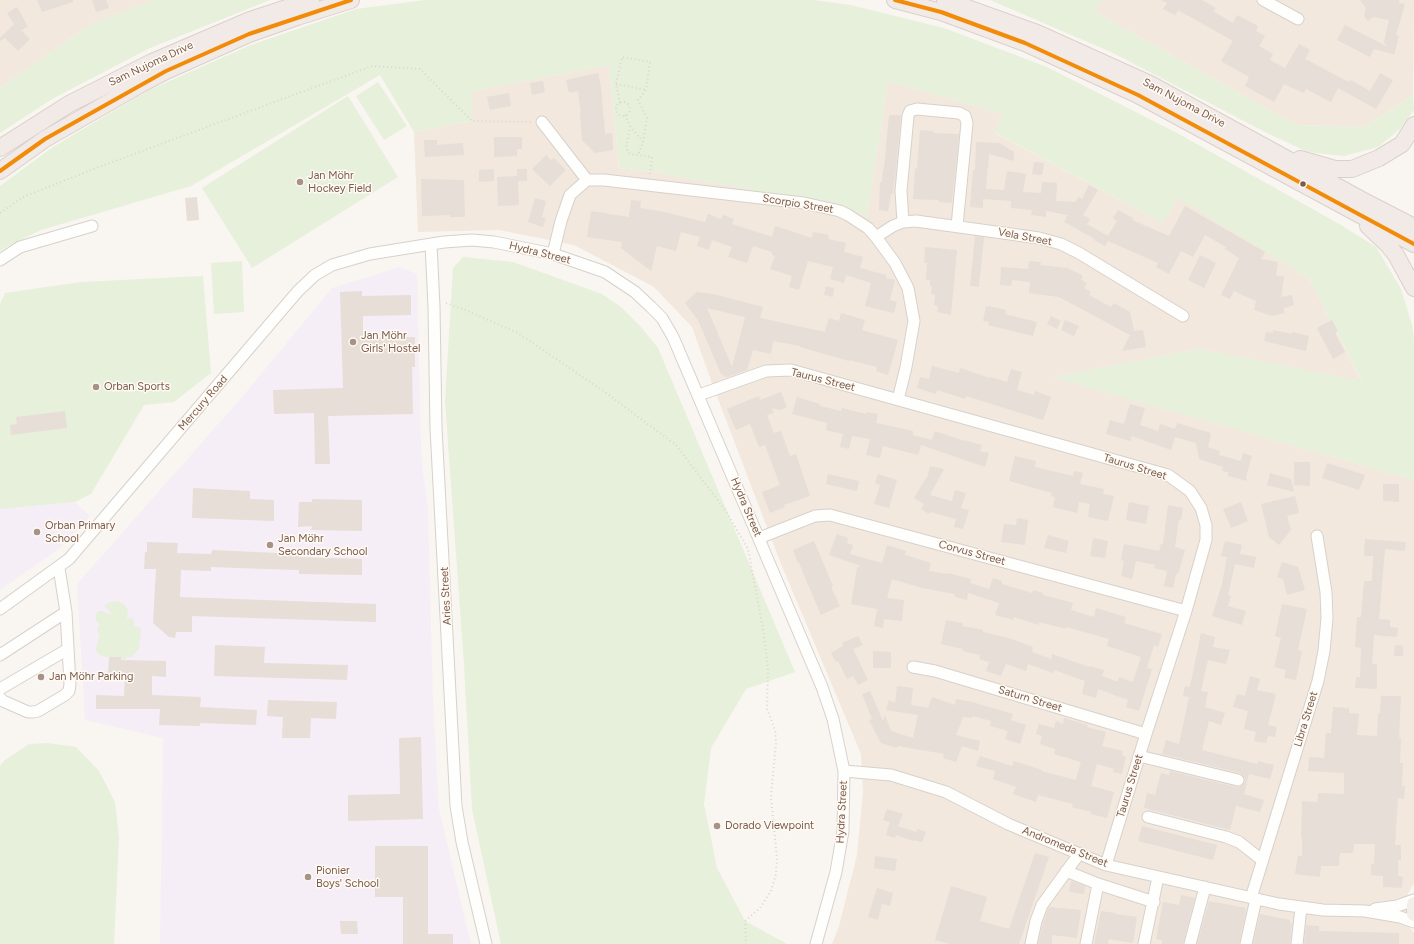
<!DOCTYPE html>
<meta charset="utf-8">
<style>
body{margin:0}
canvas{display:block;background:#f9f5f0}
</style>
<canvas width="1414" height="944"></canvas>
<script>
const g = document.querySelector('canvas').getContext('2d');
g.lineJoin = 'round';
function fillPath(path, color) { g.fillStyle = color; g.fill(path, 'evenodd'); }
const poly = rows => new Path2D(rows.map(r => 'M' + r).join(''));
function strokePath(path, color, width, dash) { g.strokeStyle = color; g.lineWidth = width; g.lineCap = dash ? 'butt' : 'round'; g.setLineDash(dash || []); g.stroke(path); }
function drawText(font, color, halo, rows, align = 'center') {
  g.font = font + ' Figtree,sans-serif'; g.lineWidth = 3; g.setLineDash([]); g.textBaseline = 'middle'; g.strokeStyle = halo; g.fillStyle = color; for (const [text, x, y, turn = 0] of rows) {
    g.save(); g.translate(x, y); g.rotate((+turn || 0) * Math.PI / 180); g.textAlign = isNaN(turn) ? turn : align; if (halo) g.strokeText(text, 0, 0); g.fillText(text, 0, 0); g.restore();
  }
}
fillPath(poly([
 [0,0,154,0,89,25,0,88],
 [1102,0,1414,0,1413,95,1365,127,1296,125,1095,12],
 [609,65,619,168,654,172,845,207,867,217,888,81,1003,114,995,133,1163,223,1178,197,1309,278,1362,382,1200,349,1053,377,1414,480,1414,883,1406,897,1406,922,1414,933,1414,944,832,944,839,926,857,855,863,792,861,754,779,559,712,383,692,327,654,287,574,245,499,230,418,232,414,132,472,121,472,91]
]), '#f2e8de');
fillPath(poly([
 [400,267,417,274,421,444,423,473,428,507,433,703,439,809,471,944,160,944,163,738,85,720,77,584,242,397,332,288],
 [75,502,90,516,60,548,0,590,0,509]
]), '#f6eef6');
fillPath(poly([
 [154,0,270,0,150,48,52,99,0,133,0,88,89,25],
 [425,0,813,0,850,5,944,28,1047,67,1177,133,1341,225,1376,247,1401,289,1412,325,1414,340,1414,480,1052,377,1200,349,1362,381,1309,278,1178,198,1163,223,994,132,1003,114,888,81,867,217,845,207,654,172,619,168,609,65,472,91,472,121,414,132,380,75,191,186,41,230,6,247,0,251,0,186,53,147,147,91,251,45,356,9],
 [990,0,1102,0,1095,12,1296,125,1365,127,1413,95,1414,110,1400,129,1378,147,1344,156,1308,152,1265,132,1113,53],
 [378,82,407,126,384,140,356,96],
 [348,96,398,177,252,268,202,188],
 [463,257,513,262,602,294,621,307,640,326,658,348,795,672,746,689,711,748,704,804,717,868,745,921,787,944,501,944,472,809,464,665,445,401,453,268],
 [242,261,244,312,214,314,211,263],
 [203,276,211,373,174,402,144,405,91,494,75,502,0,509,0,304,5,293,81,282],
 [118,601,124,604,128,610,127,614,127,618,132,618,134,620,134,627,139,627,141,630,139,648,132,657,127,657,124,660,120,657,106,657,100,655,96,651,96,647,98,643,98,639,100,638,97,629,100,624,96,621,96,614,99,611,103,611,111,615,110,611,104,606,111,602],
 [48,743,76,747,99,771,115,802,119,837,114,944,0,944,0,766,5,760,29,744]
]), '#e7f0db');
fillPath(poly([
 [37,0,73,0,73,2,42,12],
 [92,0,106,0,109,8,96,12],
 [1161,0,1202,0,1216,8,1213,11,1233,23,1237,15,1258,26,1256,31,1265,36,1259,46,1273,54,1270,60,1285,68,1299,44,1310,50,1305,59,1349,82,1351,80,1370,91,1380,73,1393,80,1376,109,1338,88,1331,102,1306,89,1304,93,1284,84,1274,102,1245,86,1249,77,1221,61,1233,41,1178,10,1175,15,1163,9,1167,3],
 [1360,0,1399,0,1399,3,1405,4,1396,35,1399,36,1394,55,1393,54,1374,49,1370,57,1337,40,1345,25,1388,47,1384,42,1389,20,1373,17,1368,21,1364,16,1366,8],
 [17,7,28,27,21,30,30,39,18,51,5,38,0,41,0,38,14,24,7,13],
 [598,73,601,87,605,134,612,133,613,150,595,153,582,140,580,113,581,113,578,91,569,93,566,80],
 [543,81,545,92,532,95,530,83],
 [509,93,511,106,490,110,487,97],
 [889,115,901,115,895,181,894,181,893,194,891,194,888,211,879,210,880,182,882,182,883,169,884,169],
 [920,130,933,131,933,133,959,134,952,203,939,202,939,200,913,199,915,168,917,169],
 [494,137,522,137,522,149,517,149,517,156,494,157],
 [424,140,437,140,437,145,463,143,464,155,425,157],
 [976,142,999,143,1014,152,1014,161,989,154,986,189,1004,190,1007,171,1026,174,1023,192,1041,193,1042,182,1057,183,1056,201,1075,202,1078,197,1082,199,1089,185,1098,190,1083,215,1090,219,1087,224,1108,236,1117,221,1113,218,1118,210,1133,218,1132,220,1169,236,1185,206,1265,252,1261,259,1278,262,1276,276,1284,276,1281,297,1292,295,1294,305,1284,308,1284,313,1272,316,1254,310,1256,301,1234,291,1230,299,1221,295,1239,258,1225,249,1226,247,1205,235,1193,257,1181,251,1169,274,1156,267,1158,263,1108,241,1105,246,1094,240,1095,239,1064,222,1068,215,1046,211,1046,217,1031,215,1032,210,1011,208,1011,201,983,199,983,208,970,207,973,170,975,170],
 [546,155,551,160,554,158,566,170,550,186,532,169],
 [1034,162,1044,163,1042,175,1032,174],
 [494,169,494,181,479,182,479,170],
 [517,169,527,169,527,181,518,181,519,205,498,206,497,177,517,176],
 [421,179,464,180,465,217,450,217,450,215,422,216],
 [197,197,199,220,187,221,185,198],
 [535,198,546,201,542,217,546,218,543,227,528,222],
 [631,200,641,201,640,208,664,212,705,222,708,214,721,219,723,215,734,219,732,224,772,237,775,226,812,238,813,232,829,235,828,239,846,243,844,252,863,257,860,268,886,275,886,278,895,280,890,300,897,302,894,313,865,306,871,283,846,275,844,283,830,279,833,267,808,261,799,290,789,287,792,276,770,269,775,256,772,255,772,252,753,246,747,263,728,257,732,247,712,240,709,250,697,246,700,237,681,232,676,251,657,246,651,271,621,248,622,242,587,237,591,211,629,217],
 [975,236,984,237,979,287,970,286],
 [925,247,957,250,951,315,937,312,938,306,934,305,935,295,931,294,932,286,930,286,930,280,926,280,927,263,924,263],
 [1200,255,1216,263,1204,288,1188,280],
 [1029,261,1041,262,1040,265,1068,268,1083,276,1081,280,1087,283,1084,288,1091,292,1089,295,1111,307,1114,303,1130,312,1134,331,1143,330,1146,347,1122,351,1130,335,1059,297,1029,293,1030,282,1012,280,1011,286,1000,285,1001,267,1028,269],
 [826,286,834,288,833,297,824,295],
 [362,291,362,296,411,295,411,315,363,316,363,338,415,337,415,367,412,367,413,414,328,416,330,464,315,464,314,413,274,414,273,390,343,388,340,292],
 [697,292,713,294,763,307,760,318,825,332,829,318,839,321,841,313,865,320,862,330,898,340,888,375,876,371,877,367,850,360,849,361,800,347,800,346,773,341,771,354,753,350,747,370,727,377,721,374,698,320,685,303],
 [707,308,745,317,732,367],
 [986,306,989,307,989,306,1006,310,1005,314,1037,322,1033,336,988,325,989,322,983,321],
 [1051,316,1061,321,1057,329,1047,324],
 [1065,320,1079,326,1074,336,1061,330],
 [1332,320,1338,331,1335,333,1345,352,1333,359,1317,328],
 [1273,330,1292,334,1292,332,1309,336,1306,351,1264,341,1266,332,1273,333],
 [932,366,959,373,960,368,990,378,991,377,1007,382,1011,369,1022,372,1017,390,1034,395,1035,391,1051,397,1043,420,966,396,965,399,937,390,936,394,917,388,920,377,929,379],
 [781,392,787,407,780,410,772,408,774,413,767,415,774,433,781,431,790,456,796,454,810,496,784,505,785,507,770,513,762,492,780,485,765,445,759,447,750,424,736,430,727,409,759,396,760,400],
 [797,397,820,404,820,406,841,411,842,408,866,414,866,412,878,414,876,423,913,431,913,435,932,440,935,431,964,441,964,440,982,445,980,451,989,453,985,467,921,445,918,455,883,446,880,458,866,455,870,439,852,436,849,449,840,447,843,434,826,430,827,423,792,414],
 [1130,404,1145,408,1140,425,1158,431,1160,424,1175,429,1177,423,1211,433,1208,447,1220,451,1219,455,1241,461,1243,453,1252,456,1246,477,1247,481,1228,476,1228,472,1222,471,1223,467,1199,459,1196,443,1175,437,1171,450,1132,436,1130,441,1106,434,1110,420,1124,424],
 [65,411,67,428,11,435,10,425,17,424,16,417],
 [1015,456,1036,461,1035,467,1073,476,1074,471,1083,473,1080,484,1104,489,1103,494,1114,496,1108,521,1088,517,1090,504,1079,502,1077,513,1053,507,1055,497,1051,496,1052,493,1009,481],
 [1294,462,1310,462,1310,486,1294,485],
 [1327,463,1365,475,1359,490,1322,478],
 [930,466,944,469,930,495,952,501,955,490,966,493,961,508,969,510,963,529,954,527,956,519,930,512,929,514,921,509,924,504,914,498,928,475],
 [1270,473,1291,479,1294,492,1267,485],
 [828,474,859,481,857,491,826,484],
 [878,474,897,480,889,508,874,504,880,485,875,483],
 [1383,484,1399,484,1399,502,1383,501],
 [193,488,250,491,250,499,274,500,274,521,192,518],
 [1295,496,1299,513,1287,516,1291,530,1279,545,1269,537,1261,504],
 [312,499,362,500,362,531,311,530,312,526,298,527,299,502,312,502],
 [1129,502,1149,506,1146,524,1126,520],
 [1241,502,1248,521,1231,528,1223,509],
 [1168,505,1183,508,1181,520,1179,519,1175,547,1185,550,1178,574,1176,574,1173,588,1164,586,1167,571,1154,568,1155,565,1136,561,1132,579,1121,576,1124,561,1121,560,1124,544,1159,551,1161,544,1163,544],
 [1017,518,1028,520,1025,545,1001,542,1004,524,1016,525],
 [837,534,848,538,847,543,853,545,850,554,882,563,887,545,906,551,905,555,931,563,929,571,948,574,948,573,971,579,970,583,989,589,993,578,1002,581,1002,584,1032,593,1033,590,1043,593,1043,595,1073,603,1071,610,1094,617,1096,608,1126,617,1124,623,1162,634,1158,647,1154,645,1147,668,1152,669,1139,711,1126,707,1128,700,1098,689,1096,698,1082,694,1085,681,1054,670,1053,673,1028,664,1026,671,1006,664,1001,676,986,671,989,662,979,659,980,655,963,651,963,649,941,644,946,620,963,623,963,626,983,630,983,632,1009,638,1033,647,1032,652,1051,659,1052,654,1089,667,1090,666,1104,670,1102,676,1118,682,1119,677,1133,682,1141,657,1107,646,1109,639,1066,627,1066,629,1039,622,1039,625,1014,617,1014,620,995,615,999,603,968,593,967,600,955,597,955,594,922,588,892,579,887,598,904,600,902,621,884,619,883,628,874,626,877,609,851,604,857,568,861,566,829,555],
 [1048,535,1069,541,1066,553,1044,548],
 [1093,538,1108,541,1105,558,1090,556],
 [1365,539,1406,542,1405,551,1385,549,1379,619,1390,620,1390,627,1398,628,1397,637,1374,635,1372,664,1377,664,1377,689,1355,688,1356,677,1360,677,1361,648,1355,647,1357,617,1361,617,1364,581,1372,581,1373,556,1364,556],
 [814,541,833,586,831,587,840,606,821,615,799,563,798,563,793,550],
 [1225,541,1242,545,1240,554,1256,557,1254,568,1235,564,1228,595,1231,596,1228,606,1246,611,1242,625,1212,616,1222,584,1227,557,1221,556],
 [147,542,178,543,177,553,211,554,212,550,299,554,299,557,362,559,362,575,299,574,299,570,266,569,211,567,211,571,181,570,180,597,376,604,376,622,192,616,192,632,176,632,175,638,169,637,153,623,156,569,144,569,145,552,147,552],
 [1282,562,1298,567,1305,590,1287,595,1283,579,1277,577],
 [1282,604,1307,609,1298,650,1302,651,1296,680,1284,678,1286,670,1274,667,1281,638,1275,636],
 [1201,633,1215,637,1213,647,1230,650,1226,664,1208,660,1201,691,1208,692,1205,707,1225,713,1221,725,1209,721,1202,750,1257,764,1258,761,1274,765,1270,779,1249,774,1244,794,1264,800,1260,812,1236,806,1230,830,1144,808,1147,793,1155,795,1161,773,1169,775,1170,771,1236,787,1240,787,1245,782,1245,778,1240,773,1162,754,1166,740,1179,744,1189,697,1183,696,1185,686,1190,687],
 [858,636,863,645,853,649,868,680,858,685,853,676,847,679,838,661,836,662,831,653,843,646,842,644,844,642],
 [215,645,265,647,264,663,348,665,347,680,214,676],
 [1395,645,1403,646,1403,656,1394,656],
 [873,651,891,652,891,668,873,668],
 [109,657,121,657,121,660,166,661,166,677,152,676,152,695,201,697,200,707,257,710,256,725,200,723,200,726,159,725,160,709,96,709,96,695,124,696,125,675,108,675],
 [1250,676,1260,679,1257,690,1276,694,1268,725,1277,727,1275,737,1268,736,1266,743,1254,741,1256,732,1244,729,1248,711,1233,707,1237,694,1245,696],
 [897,686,913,688,911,705,928,708,932,697,955,705,956,699,972,702,1013,714,1011,720,1026,725,1020,744,1005,739,1008,731,990,726,991,721,973,716,972,718,963,717,956,735,980,741,978,751,962,746,956,762,943,758,944,754,898,746,897,748,881,743,869,720,872,719,862,694,870,691,883,721,885,715,891,731,913,738,918,715,886,710,889,700,895,703],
 [1381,696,1401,696,1399,737,1401,738,1400,763,1403,763,1402,786,1405,786,1404,799,1398,798,1395,845,1401,845,1401,860,1398,860,1398,876,1403,877,1402,888,1383,887,1383,876,1371,875,1371,864,1374,864,1375,844,1354,844,1353,853,1340,853,1339,866,1321,866,1320,877,1295,874,1298,856,1302,856,1302,838,1301,837,1302,801,1317,802,1318,793,1344,794,1344,773,1308,771,1309,757,1324,758,1326,733,1331,733,1333,707,1349,708,1349,713,1359,714,1357,735,1377,736,1378,713,1380,713],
 [268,700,337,702,336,719,311,718,310,738,282,738,283,717,267,716],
 [1064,718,1088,725,1087,727,1106,732,1102,746,1123,751,1122,755,1126,757,1122,774,1113,772,1114,769,1097,764,1091,786,1114,792,1107,818,1091,814,1091,812,1072,807,1073,804,1038,795,1036,802,1013,794,1016,787,993,779,995,771,976,766,980,756,1012,766,1014,761,1042,770,1041,771,1076,780,1081,762,1054,754,1055,749,1040,744,1042,736,1036,734,1039,724,1054,728,1056,721,1063,724],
 [421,737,423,819,348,821,348,795,400,794,399,738],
 [887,809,903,814,898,826,916,832,918,829,926,832,922,842,914,840,913,841,896,835,895,838,886,835,890,822,883,820],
 [1142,826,1217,845,1213,860,1138,841],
 [375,846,428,846,428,934,453,934,453,944,403,944,403,897,375,897],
 [1035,853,1049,857,1019,944,950,944,935,940,951,886,987,897,980,921,1009,929],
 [875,856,897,859,895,871,874,868],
 [1071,881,1085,886,1084,894,1069,892],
 [877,888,893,893,890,906,882,904,878,920,868,917],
 [1181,895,1195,898,1183,944,1162,944,1162,940,1156,939,1163,902,1179,905],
 [1209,901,1246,908,1245,911,1246,911,1239,944,1197,944],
 [1049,907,1081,910,1077,938,1052,935,1052,944,1038,944,1043,923],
 [1101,911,1115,913,1115,914,1137,917,1133,943,1109,939,1108,944,1094,944],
 [1260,914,1290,920,1290,923,1292,923,1290,944,1253,944],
 [340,921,357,921,358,934,341,934],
 [1306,925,1319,926,1319,931,1399,933,1399,944,1304,944]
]), '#e6ded7');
const minor = poly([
 [1263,0,1298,19],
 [542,122,587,180],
 [903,222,901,191,908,116,910,111,917,109,959,113,965,116,967,123,957,226],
 [876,237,893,226,903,222,916,221,1039,238,1061,244,1079,253,1183,316],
 [431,244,434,307,436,428,456,806,462,842,486,944],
 [553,254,561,221,570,195,587,180,604,180,804,203,840,211,848,215,868,228,876,237,895,263,908,288,914,321,906,367,898,400],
 [0,260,20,247,92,226],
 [699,395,766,371,791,370,1168,475,1190,491,1201,508,1206,525,1206,540,1186,611,1146,734,1106,865],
 [759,538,815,516,830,515,1186,611],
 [0,609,69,559,298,291,315,275,332,265,370,254,444,242,472,240,494,242,553,254,605,272,635,292,651,307,662,318,673,337,822,687,833,719,844,771,843,831,836,872,816,944],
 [0,655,66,612],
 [913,667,935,671,1146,734],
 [0,689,68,649],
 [0,698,3,701,28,712,33,712,38,711,65,695,69,691,70,684,66,612,59,568],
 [1139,756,1238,780],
 [844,771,891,775,946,792,1008,824,1106,865,1279,904,1323,910,1365,911,1400,917,1414,922],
 [1148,817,1226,837,1239,842,1262,860],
 [1066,871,1098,884,1154,902],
 [1251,898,1318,681,1324,651,1327,618,1326,592,1317,536],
 [1375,909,1397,906,1414,900],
 [1031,944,1036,921,1042,905,1079,854],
 [1086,944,1098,884],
 [1144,944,1158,877],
 [1190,944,1205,887],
 [1246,944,1256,899],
 [1297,944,1301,908]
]);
const major = poly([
 [1414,904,1414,914]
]);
const highway = poly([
 [895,0,941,12,1025,43,1138,95,1414,244],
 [945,0,1037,33,1150,84,1360,199,1414,227],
 [0,148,69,104,152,62,250,20,311,0],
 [1300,159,1335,169,1352,169,1379,158,1402,144,1414,125],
 [0,171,45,139,141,84,166,71,249,34,297,17,351,0],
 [1368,226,1388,245,1396,255,1414,288]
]);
strokePath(minor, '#d7d1cb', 13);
strokePath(major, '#dad1cc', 16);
strokePath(highway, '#dad1cc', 18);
strokePath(poly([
 [616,84,646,90],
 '616 109a7 7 0 1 1 14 0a7 7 0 1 1-14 0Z',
 [620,103,616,84,622,57,650,62,646,90,638,100,647,118,643,142,638,155],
 [625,115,630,126,643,142],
 [630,126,626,148,630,154,652,157,650,174],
 [0,213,23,197,96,168,372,66,420,69,472,121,531,122],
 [446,303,463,309,518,333,605,392,676,445,726,511,748,549,763,629,768,668,767,709,775,730,776,743,771,797,777,859,776,874,771,891,760,908,745,921,746,944]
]), '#dcd5d0', 2, [1, 3]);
strokePath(minor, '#fefefd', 11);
strokePath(major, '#f3eee8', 14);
strokePath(highway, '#f2eae7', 16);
strokePath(poly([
 [895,0,941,12,1025,43,1138,95,1414,244],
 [0,171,45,139,166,71,249,34,351,0]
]), '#f28b08', 4);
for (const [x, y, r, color] of [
 [300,182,4,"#a69286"],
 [1303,184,3.5,"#7a5c4d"],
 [353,342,4,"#a69286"],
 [96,387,4,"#a69286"],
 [37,532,4,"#a69286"],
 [270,545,4,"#a69286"],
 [41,677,4,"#a69286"],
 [717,826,4,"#a69286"],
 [308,877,4,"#a69286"]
]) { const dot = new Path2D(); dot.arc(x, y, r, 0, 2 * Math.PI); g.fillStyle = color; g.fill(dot); strokePath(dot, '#fffaf3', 1.5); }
drawText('11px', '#7a5c4d', '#fffaf3', [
 ["Sam Nujoma Drive",151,64,-25],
 ["Sam Nujoma Drive",1184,103,28],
 ["Scorpio Street",798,204,9],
 ["Vela Street",1025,237,11],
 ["Hydra Street",540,253,14],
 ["Taurus Street",823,380,14],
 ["Mercury Road",203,403,-49],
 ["Taurus Street",1135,467,17],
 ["Hydra Street",746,507,67],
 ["Corvus Street",972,553,15],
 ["Aries Street",446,596,-93],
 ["Saturn Street",1030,699,17],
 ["Libra Street",1306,719,-73],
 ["Taurus Street",1130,786,-73],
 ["Hydra Street",842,812,-87],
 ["Andromeda Street",1065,847,22]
]);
drawText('11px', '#7a5c4d', '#fffaf3', [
 ["Jan Möhr",308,176],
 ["Hockey Field",308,189],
 ["Jan Möhr",361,336],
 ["Girls' Hostel",361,349],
 ["Orban Sports",104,387],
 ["Orban Primary",45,526],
 ["School",45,539],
 ["Jan Möhr",278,539],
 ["Secondary School",278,552],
 ["Jan Möhr Parking",49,677],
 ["Dorado Viewpoint",725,826],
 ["Pionier",316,871],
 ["Boys' School",316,884]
], 'left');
</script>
